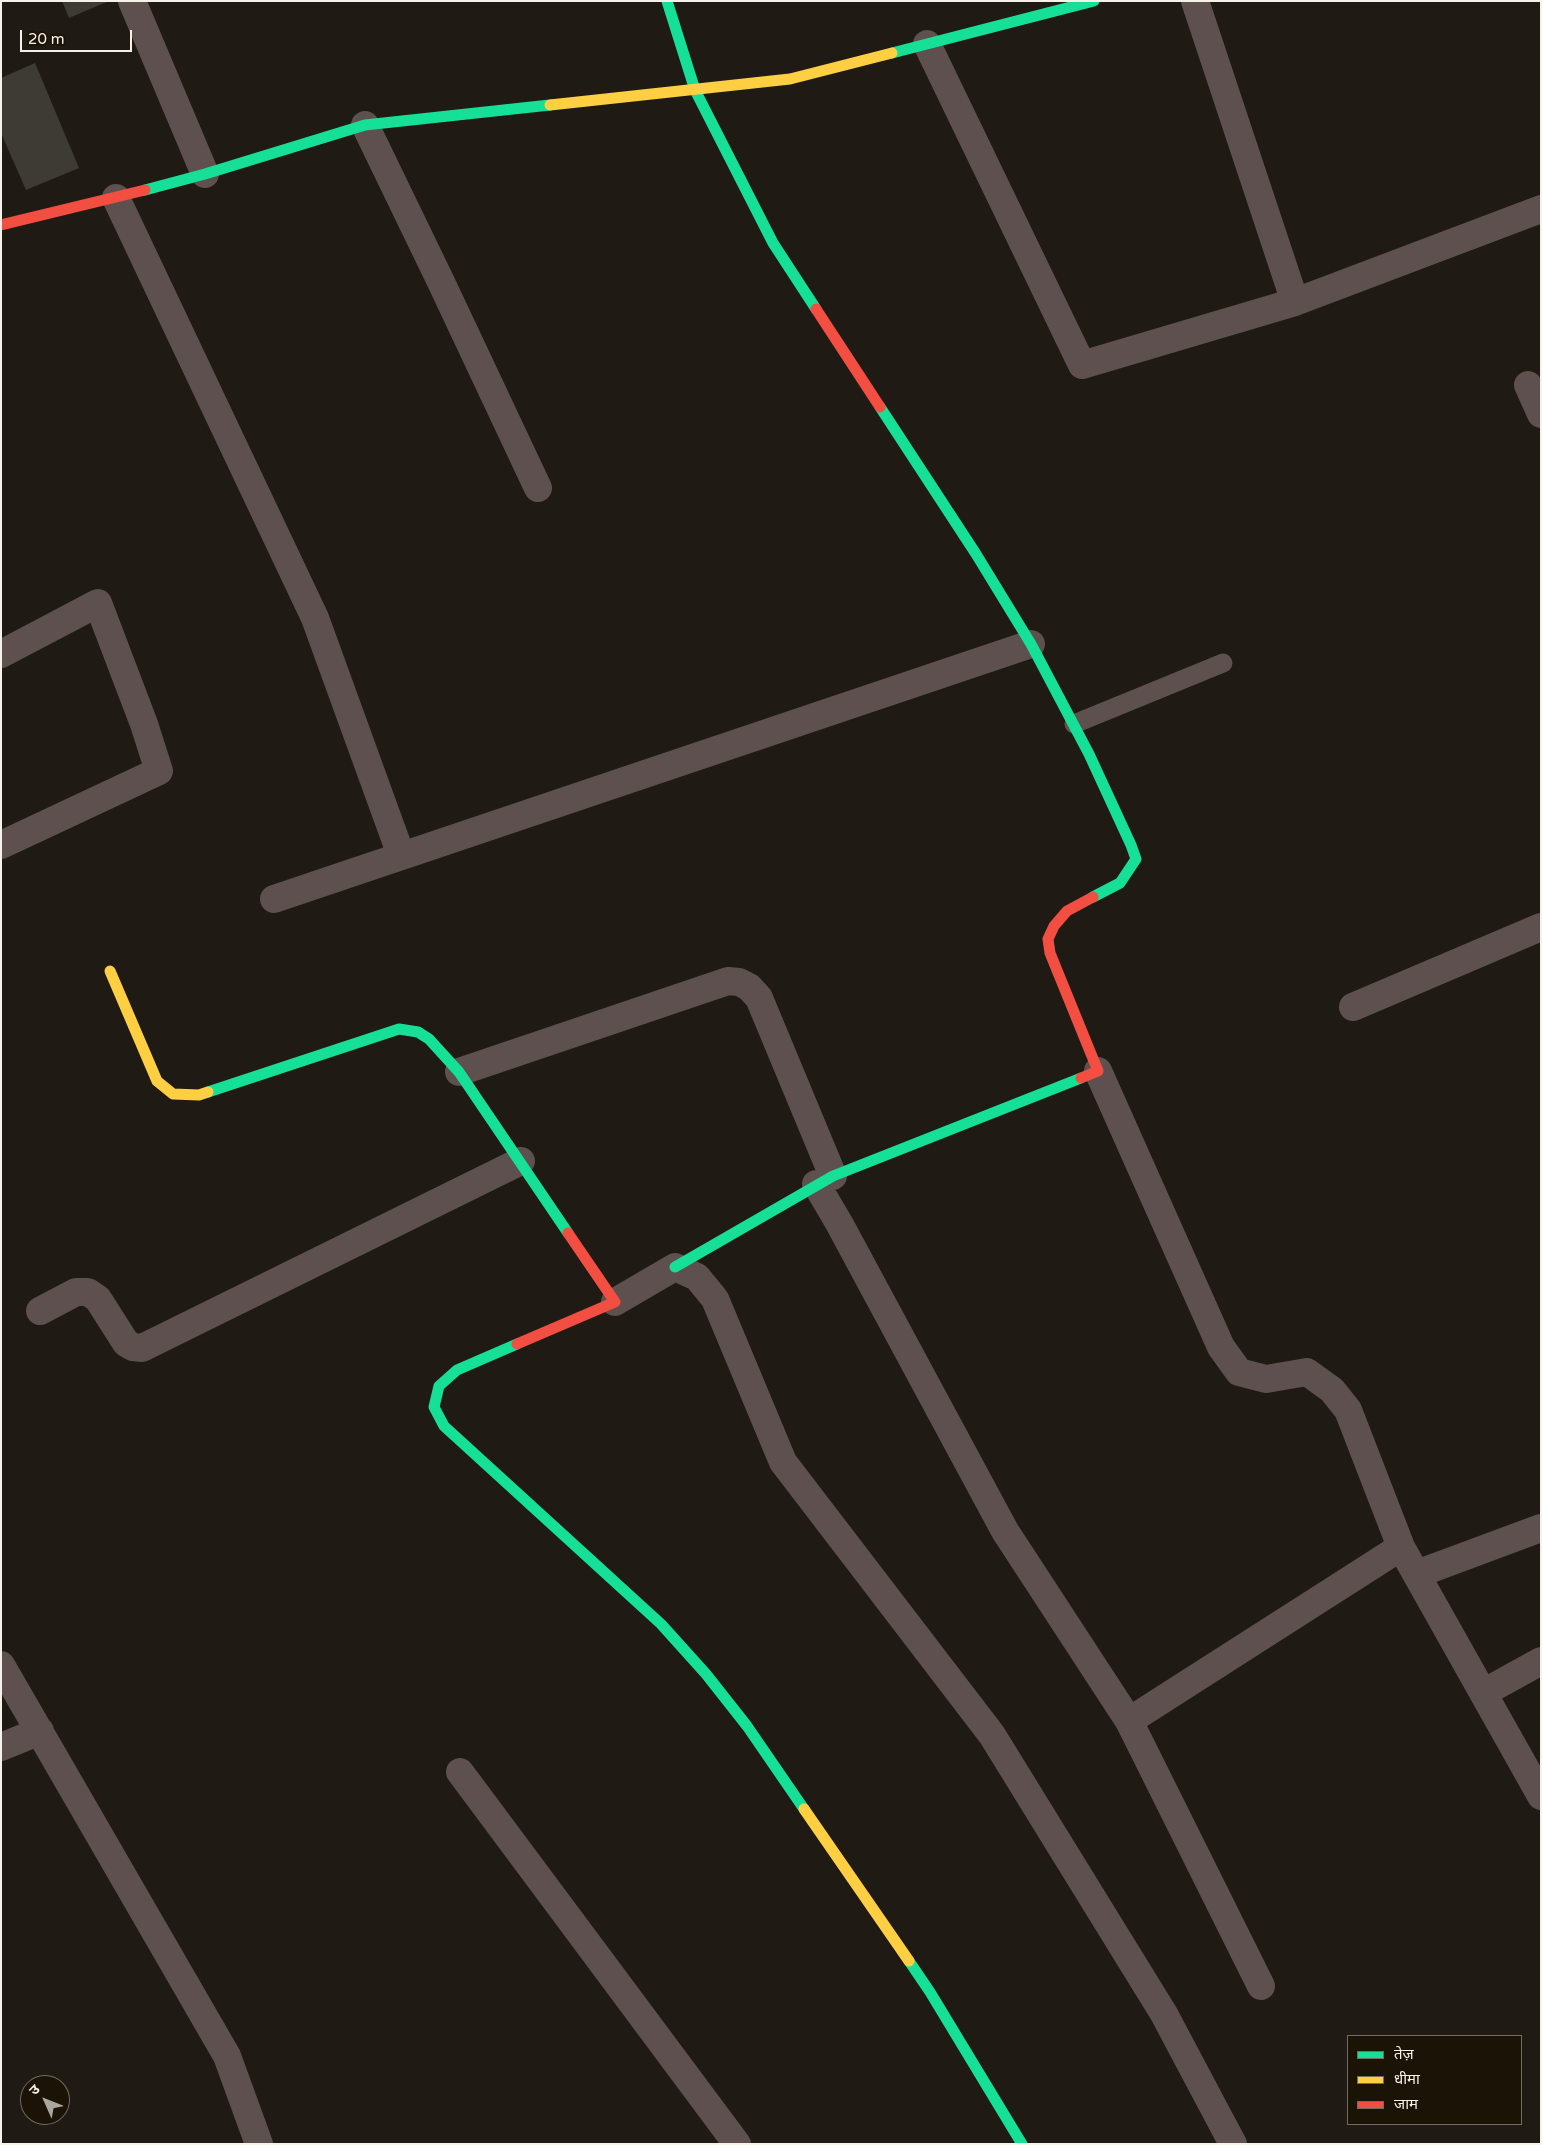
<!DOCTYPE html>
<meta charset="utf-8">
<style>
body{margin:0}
#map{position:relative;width:1542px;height:2145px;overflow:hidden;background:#1f1b14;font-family:"Varela Round","Noto Sans Devanagari",sans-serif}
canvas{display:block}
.frame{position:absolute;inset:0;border:2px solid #f7f2e9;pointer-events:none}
.legend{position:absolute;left:1347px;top:2035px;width:175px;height:90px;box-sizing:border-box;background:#1a1306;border:1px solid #726c61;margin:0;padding:6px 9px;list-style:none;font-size:15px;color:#f7f2e9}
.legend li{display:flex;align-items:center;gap:10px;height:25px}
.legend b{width:25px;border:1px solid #726c61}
.north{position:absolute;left:20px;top:2075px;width:50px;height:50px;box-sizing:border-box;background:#1a1306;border:1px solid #726c61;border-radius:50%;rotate:314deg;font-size:14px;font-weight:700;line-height:20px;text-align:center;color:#f7f2e9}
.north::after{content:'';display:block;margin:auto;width:18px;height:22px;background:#aba79e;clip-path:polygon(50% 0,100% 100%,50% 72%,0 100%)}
.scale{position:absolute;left:20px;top:30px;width:112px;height:22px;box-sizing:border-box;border:2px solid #f7f2e9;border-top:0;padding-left:6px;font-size:15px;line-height:18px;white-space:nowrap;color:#f7f2e9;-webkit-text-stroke:4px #1a1306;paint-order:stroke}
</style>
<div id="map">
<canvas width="1542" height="2145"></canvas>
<div class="frame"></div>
<ul class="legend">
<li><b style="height:6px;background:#16e098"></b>तेज़</li>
<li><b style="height:6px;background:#ffcf43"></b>धीमा</li>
<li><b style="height:6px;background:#f24e42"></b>जाम</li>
</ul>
<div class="north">उ</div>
<div class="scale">20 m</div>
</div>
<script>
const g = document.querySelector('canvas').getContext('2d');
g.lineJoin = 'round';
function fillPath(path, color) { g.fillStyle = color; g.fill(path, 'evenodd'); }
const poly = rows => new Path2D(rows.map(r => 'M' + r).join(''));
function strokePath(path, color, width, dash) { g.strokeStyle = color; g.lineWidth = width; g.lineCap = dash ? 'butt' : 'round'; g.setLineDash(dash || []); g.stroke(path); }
fillPath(poly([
 [62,1,109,1,69,18],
 [35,63,79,168,26,190,1,133,1,78]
]), '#3e3b34');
strokePath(poly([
 [1074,724,1223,663]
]), '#5d504f', 19);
strokePath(poly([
 [132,1,205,174],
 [1195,1,1295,302],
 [927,44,1082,365,1295,302,1541,209],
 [365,125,441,282,538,488],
 [116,198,315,618,401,855],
 [1528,385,1541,414],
 [1,654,98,603,144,724,159,771,1,845],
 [274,899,1031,644],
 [1353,1007,1541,927],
 [1098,1071,1221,1347,1239,1372,1266,1379,1307,1372,1332,1390,1348,1410,1401,1547,1541,1796],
 [459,1072,728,981,739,982,749,987,759,998,833,1176],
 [816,1184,839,1223,1005,1531,1129,1721,1261,1986],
 [615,1302,675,1267,697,1277,715,1299,783,1462,992,1735,1164,2014,1233,2144],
 [40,1311,76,1292,88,1292,98,1299,126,1343,133,1347,142,1348,521,1161],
 [1417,1574,1541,1528],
 [1,1665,227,2056,259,2144],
 [1483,1693,1541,1661],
 [1129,1721,1401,1547],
 [1,1747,40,1731],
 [460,1772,737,2144]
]), '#5d504f', 28);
strokePath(poly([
 [667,1,695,90,773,243,816,309],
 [892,53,1094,1],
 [145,190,205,174,365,125,550,105],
 [880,407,976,554,1031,644,1089,754,1131,845,1136,859,1120,883,1093,897],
 [208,1092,399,1029,418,1032,429,1039,459,1072,568,1233],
 [675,1267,833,1176,1081,1078],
 [517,1344,457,1370,439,1386,434,1407,444,1426,661,1624,706,1674,747,1726,804,1809],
 [909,1961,930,1992,1022,2144]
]), '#16e098', 11);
strokePath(poly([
 [550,105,790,79,892,53],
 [110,971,157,1081,173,1094,199,1095,208,1092],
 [804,1809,909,1961]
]), '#ffcf43', 11);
strokePath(poly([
 [1,225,145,190],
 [816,309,880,407],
 [1081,1078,1098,1071,1050,953,1048,939,1054,926,1067,911,1093,897],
 [517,1344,615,1302,568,1233]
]), '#f24e42', 11);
</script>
